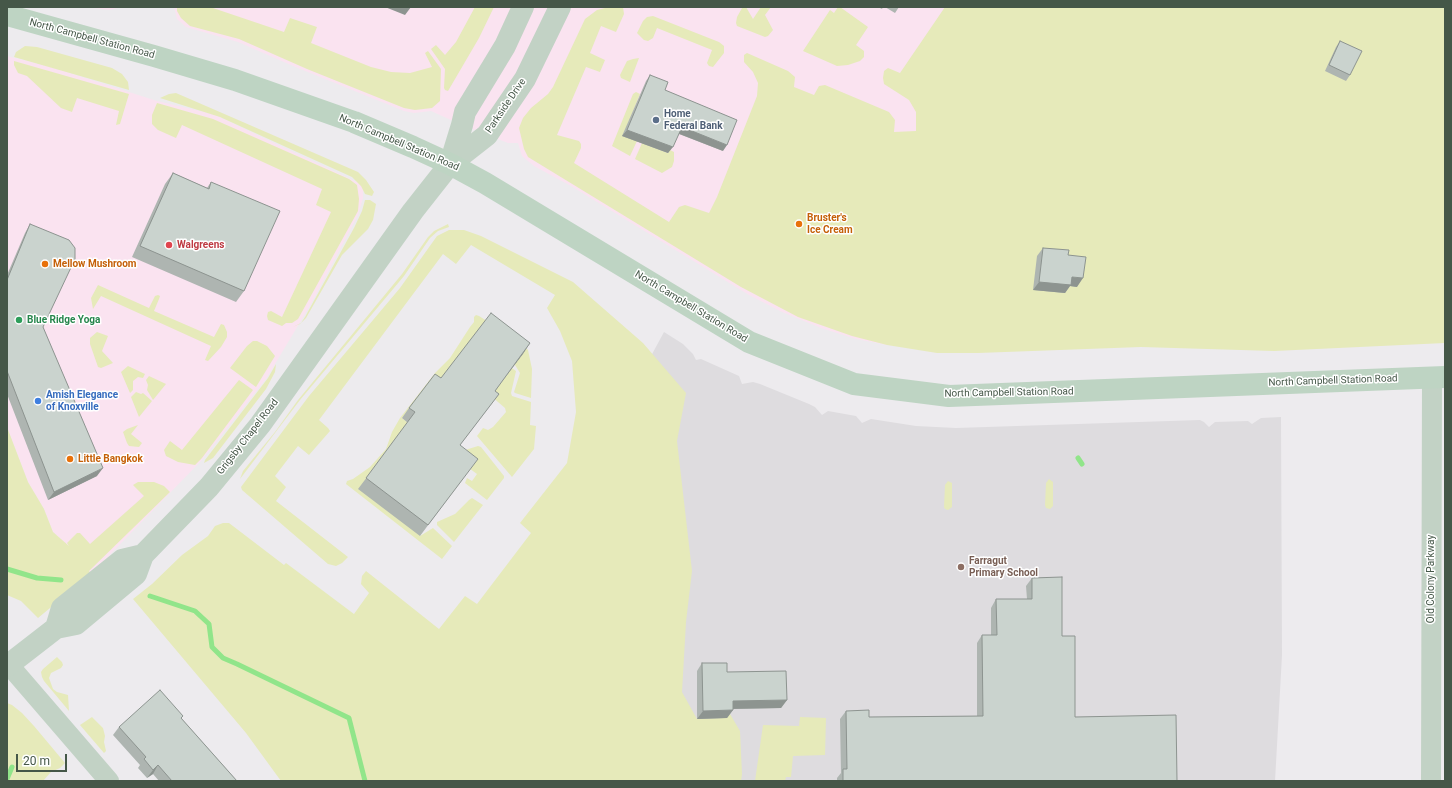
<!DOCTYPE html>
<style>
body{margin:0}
#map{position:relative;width:1452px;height:788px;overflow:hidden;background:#edebee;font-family:Roboto,sans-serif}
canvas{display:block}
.frame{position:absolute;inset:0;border:8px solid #455748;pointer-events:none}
.scale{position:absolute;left:16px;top:754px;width:51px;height:18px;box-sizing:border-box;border:2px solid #455748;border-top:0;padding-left:5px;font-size:12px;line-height:14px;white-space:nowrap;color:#455748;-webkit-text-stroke:3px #fff;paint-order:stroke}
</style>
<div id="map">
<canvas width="1452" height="788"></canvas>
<div class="frame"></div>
<div class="scale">20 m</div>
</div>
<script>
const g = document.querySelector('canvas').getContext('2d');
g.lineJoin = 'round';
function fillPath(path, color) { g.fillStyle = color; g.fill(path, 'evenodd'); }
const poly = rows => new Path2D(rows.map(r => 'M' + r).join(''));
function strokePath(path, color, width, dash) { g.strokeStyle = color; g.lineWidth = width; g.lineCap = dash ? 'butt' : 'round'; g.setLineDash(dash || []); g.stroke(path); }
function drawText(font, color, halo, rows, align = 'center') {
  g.font = font + ' Roboto,sans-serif'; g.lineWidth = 3; g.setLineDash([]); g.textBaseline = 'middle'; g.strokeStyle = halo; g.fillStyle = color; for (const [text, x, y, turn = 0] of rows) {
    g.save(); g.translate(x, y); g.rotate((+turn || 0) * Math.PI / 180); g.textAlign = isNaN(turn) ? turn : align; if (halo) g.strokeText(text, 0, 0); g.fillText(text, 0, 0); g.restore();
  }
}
fillPath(poly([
 [86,7,122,7,109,10],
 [174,7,950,7,887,345,856,339,821,328,782,312,749,295,571,186,534,166,522,156,518,143,508,143,462,125,431,111,414,113,404,111,293,66,238,42,186,27,177,19],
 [7,56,51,67,157,101,213,114,363,185,363,198,358,215,311,304,266,379,201,461,91,574,71,548,53,532,44,509,28,482,7,427]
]), '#fae3f0');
fillPath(poly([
 [664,332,683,344,693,354,696,360,701,359,739,376,742,384,753,382,760,384,809,404,815,407,822,415,828,411,856,416,862,423,871,419,916,426,956,428,1200,420,1204,422,1209,427,1215,422,1248,421,1252,424,1261,418,1281,417,1282,655,1275,781,677,781,611,430]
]), '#dedcdf');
fillPath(poly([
 [177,7,210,7,284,32,290,18,317,27,311,43,371,67,391,72,410,73,432,67,425,53,428,51,441,69,440,101,432,108,415,110,404,108,307,69,239,39,190,26,181,18,177,11],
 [475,7,494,7,479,38,448,91,445,90,444,88,445,69,431,49,436,45,445,55,456,42],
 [609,7,623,7,624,14,616,32,601,26,590,53,605,60,600,72,586,67,557,135,579,141,581,144,581,148,574,163,669,222,679,207,685,205,709,213,717,197,757,96,758,83,753,72,744,62,744,55,747,53,788,71,795,77,794,87,814,95,819,86,825,85,889,112,895,120,894,132,916,131,916,112,909,100,884,84,883,78,884,71,888,68,900,73,945,7,1445,7,1445,343,1274,351,1141,347,978,353,937,353,887,345,852,336,798,317,741,287,528,157,524,149,519,128,523,118,531,108,548,94,553,87,585,19,597,10],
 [746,7,753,19,761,7,771,7,765,15,773,30,768,36,765,37,737,26,736,23,737,17,742,8],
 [838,7,840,7,868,27,856,45,864,51,864,57,860,61,848,65,837,66,803,51,830,10,834,13],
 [653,16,719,42,724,46,724,53,713,67,709,66,707,63,712,50,657,28,653,38,648,41,644,40,637,33,643,21,647,17],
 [25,46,37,47,112,68,122,74,128,82,129,90,14,57,16,52],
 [639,58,630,82,621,78,620,75,627,61,633,59],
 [14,61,129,94,120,124,116,125,119,111,77,98,72,112,61,108,27,76,18,73,14,65],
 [636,92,640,94,623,136,637,141,630,156,612,146,633,94],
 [176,93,358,172,366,180,374,192,372,196,365,194,361,186,352,177,220,117,160,98,169,94],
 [157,103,213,119,349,179,357,185,359,199,358,211,298,319,292,323,286,323,282,326,268,320,267,316,268,312,271,311,282,317,331,212,316,205,322,189,182,125,176,138,158,130,152,124,152,115],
 [642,143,668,153,670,150,674,152,674,161,672,167,662,173,635,159],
 [365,200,370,200,376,204,373,220,368,229,342,255,306,318,300,324,293,327,301,323,305,317,354,228,362,211],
 [448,224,449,227,438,231,430,238,404,276,300,400,240,479,243,471,275,432,298,400,402,274,428,237,434,231],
 [449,230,464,230,481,236,573,282,643,343,686,393,677,441,692,571,686,622,682,692,697,719,727,709,740,731,742,774,741,781,281,781,246,733,133,599,152,584,182,555,208,536,215,526,223,523,229,523,284,565,286,563,354,614,369,593,361,584,362,576,366,571,439,629,465,596,477,604,531,533,520,523,567,463,576,412,572,361,560,331,547,308,555,295,471,245,456,264,443,254,319,420,328,428,330,431,309,455,298,446,275,476,286,487,276,501,348,557,342,563,336,566,328,564,242,490,241,487,309,396,400,288,437,236],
 [98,285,149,308,155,296,158,295,160,296,159,299,154,311,214,337,221,324,224,325,227,332,227,337,221,347,208,361,205,360,211,346,101,296,93,309,91,298],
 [476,315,479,316,520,342,528,350,532,369,531,398,515,393,514,392,520,373,515,365,434,389,402,418,408,423,420,536,433,528,452,546,442,559,346,484,347,481,353,479,370,467,386,449,392,432,400,418,435,373,450,358,470,327,474,322,474,317],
 [97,332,108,336,102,351,113,363,101,368,98,367,90,344,90,338],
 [253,341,257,341,267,346,275,356,256,387,230,368,247,346],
 [276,364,275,372,266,389,213,458,204,463,205,460,268,378],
 [128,366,145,374,143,378,138,377,133,381,133,390,130,393,121,372],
 [512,368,516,371,511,393,512,396,531,402,530,425,536,426,534,449,512,477,477,436,483,428,488,430,493,427,506,412,505,408,491,396],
 [149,376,166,384,153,400,147,390,148,385,146,380],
 [239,380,253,390,202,458,195,465,178,462,166,456,164,450,170,441,182,450],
 [136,392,141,394,143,393,152,401,139,417,131,397],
 [138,425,131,434,142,443,139,447,129,446,127,443,123,432,127,429],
 [7,427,28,482,44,509,53,532,69,546,67,543,77,533,80,533,90,544,144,496,133,485,138,482,154,482,164,486,170,492,89,571,91,574,38,618,21,601,7,595],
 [478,446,481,447,504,476,504,478,487,500,465,483,467,478,472,481,477,474,455,458,462,451],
 [1049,479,1053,482,1053,506,1050,509,1046,508,1045,505,1046,483],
 [948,481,952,483,952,507,948,510,945,509,944,507,945,485],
 [472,498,483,505,454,542,437,525,437,522,455,514,469,500],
 [57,657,62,662,63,665,61,668,51,673,49,678,53,689,57,692,68,695,69,711,44,681,42,677,41,672,43,669],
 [7,703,12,705,22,713,34,726,65,763,60,768,51,772,43,781,7,781],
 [92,717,103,728,105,736,104,742,106,751,104,753,80,725],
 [800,717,826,718,825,755,793,756,791,777,786,777,785,781,755,781,763,725,799,726]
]), '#e6eaba');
strokePath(poly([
 [1078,458,1082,464],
 [7,569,37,578,61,580],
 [150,596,195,611,209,624,212,647,223,658,237,664,349,718,365,781],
 [7,779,12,767]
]), '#91e58a', 5);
strokePath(poly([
 [9,665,109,781],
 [1431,781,1432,377]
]), '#c2d2c5', 20);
strokePath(poly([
 [450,164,462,125,465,112,505,46,523,7],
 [56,628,76,624,136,574,143,555],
 [7,666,56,628,62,608,122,560,143,555,209,487,260,425,413,211,450,164,487,135,525,79,560,7]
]), '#c2d2c5', 22);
strokePath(poly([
 [7,15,154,56,235,80,354,122,413,147,450,164,485,183,749,342,854,384,949,396,1445,377]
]), '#bed4c3', 22);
fillPath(poly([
 [878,7,883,7,882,9],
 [885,7,899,7,895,13],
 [1340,41,1350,75,1346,81,1325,71,1336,47],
 [650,75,723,151,679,134,668,153,622,136,646,81],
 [173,173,207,188,211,182,244,291,236,302,132,257,165,184],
 [30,224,43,327,97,476,48,500,7,394,7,275,25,233],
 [1043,248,1068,255,1077,287,1070,286,1065,293,1033,290,1037,256],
 [530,343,495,391,499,394,460,445,470,469,420,536,358,489,408,423,402,418,409,408,441,378],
 [1032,578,1062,636,1075,717,1177,781,837,781,837,778,841,773,840,719,846,711,869,717,977,716,977,643,982,635,991,635,991,608,996,599,1027,599,1026,586],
 [702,663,727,672,787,700,781,708,733,709,733,710,727,718,697,719,697,671],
 [183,716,181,718,237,781,159,781,153,774,147,778,138,768,140,765,113,735,119,727]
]), '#aeb5b1');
fillPath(poly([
 [385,7,411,7,405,15],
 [682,127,727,145,723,151,677,133],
 [627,130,673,147,668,153,622,136],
 [1072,277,1083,278,1077,287,1070,286,1065,293,1033,290,1039,282],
 [530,343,523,354,487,401,495,391],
 [103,468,97,476,48,500,54,492],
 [787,700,781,708,727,709,733,701],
 [733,710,727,718,697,719,703,711],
 [158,765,153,774,147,778,153,770]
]), '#8d9490');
const building = poly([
 [1340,41,1362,51,1350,75,1329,65,1340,41],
 [650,75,668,82,665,90,737,120,727,145,682,127,673,147,627,130,650,75],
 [173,173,209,189,211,182,280,211,244,291,140,246,173,173],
 [30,224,69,240,75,248,75,259,43,327,103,468,54,492,7,371,7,280,30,224],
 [1043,248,1069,250,1068,255,1086,257,1083,278,1072,277,1071,285,1039,282,1043,248],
 [491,313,530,343,495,391,499,394,460,445,478,459,428,525,366,478,415,412,409,408,435,374,441,378,491,313],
 [1062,577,1062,636,1075,636,1075,717,1176,715,1177,781,843,781,843,769,847,769,846,711,869,710,869,717,983,716,982,635,997,635,996,599,1032,599,1032,578,1062,577],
 [702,663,727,663,727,672,786,671,787,700,733,701,733,710,703,711,702,663],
 [160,690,183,716,181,718,237,781,172,781,158,765,153,770,144,759,146,757,119,727,160,690]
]);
fillPath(building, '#cad3ce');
strokePath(building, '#8d9490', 1);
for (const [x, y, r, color] of [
 [656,120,4,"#5c6f8a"],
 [799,224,4,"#e8710a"],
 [169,245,4,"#e0444e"],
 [45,264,4,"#e8710a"],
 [19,320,4,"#2e9e5b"],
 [38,401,4,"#3f7fe0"],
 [70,459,4,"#e8710a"],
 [961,567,4,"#8d6e63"]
]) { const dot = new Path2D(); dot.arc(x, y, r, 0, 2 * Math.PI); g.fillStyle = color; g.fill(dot); strokePath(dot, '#fff', 1.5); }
drawText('10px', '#455748', '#fff', [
 ["North Campbell Station Road",92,39,15],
 ["Parkside Drive",506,106,-56],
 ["North Campbell Station Road",399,143,23],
 ["North Campbell Station Road",691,307,31],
 ["North Campbell Station Road",1333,381,-2],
 ["North Campbell Station Road",1009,393,-1],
 ["Grigsby Chapel Road",248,437,-52],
 ["Old Colony Parkway",1431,579,-90]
]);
drawText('bold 10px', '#4e5e75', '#fff', [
 ["Home",664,114],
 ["Federal Bank",664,126]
], 'left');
drawText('bold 10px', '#c56008', '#fff', [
 ["Bruster's",807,218],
 ["Ice Cream",807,230],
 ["Mellow Mushroom",53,264],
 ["Little Bangkok",78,459]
], 'left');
drawText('bold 10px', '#be3a42', '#fff', [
 ["Walgreens",177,245]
], 'left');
drawText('bold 10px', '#27864d', '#fff', [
 ["Blue Ridge Yoga",27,320]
], 'left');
drawText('bold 10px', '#366cbe', '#fff', [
 ["Amish Elegance",46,395],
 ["of Knoxville",46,407]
], 'left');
drawText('bold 10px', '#785e54', '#fff', [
 ["Farragut",969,561],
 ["Primary School",969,573]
], 'left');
</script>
